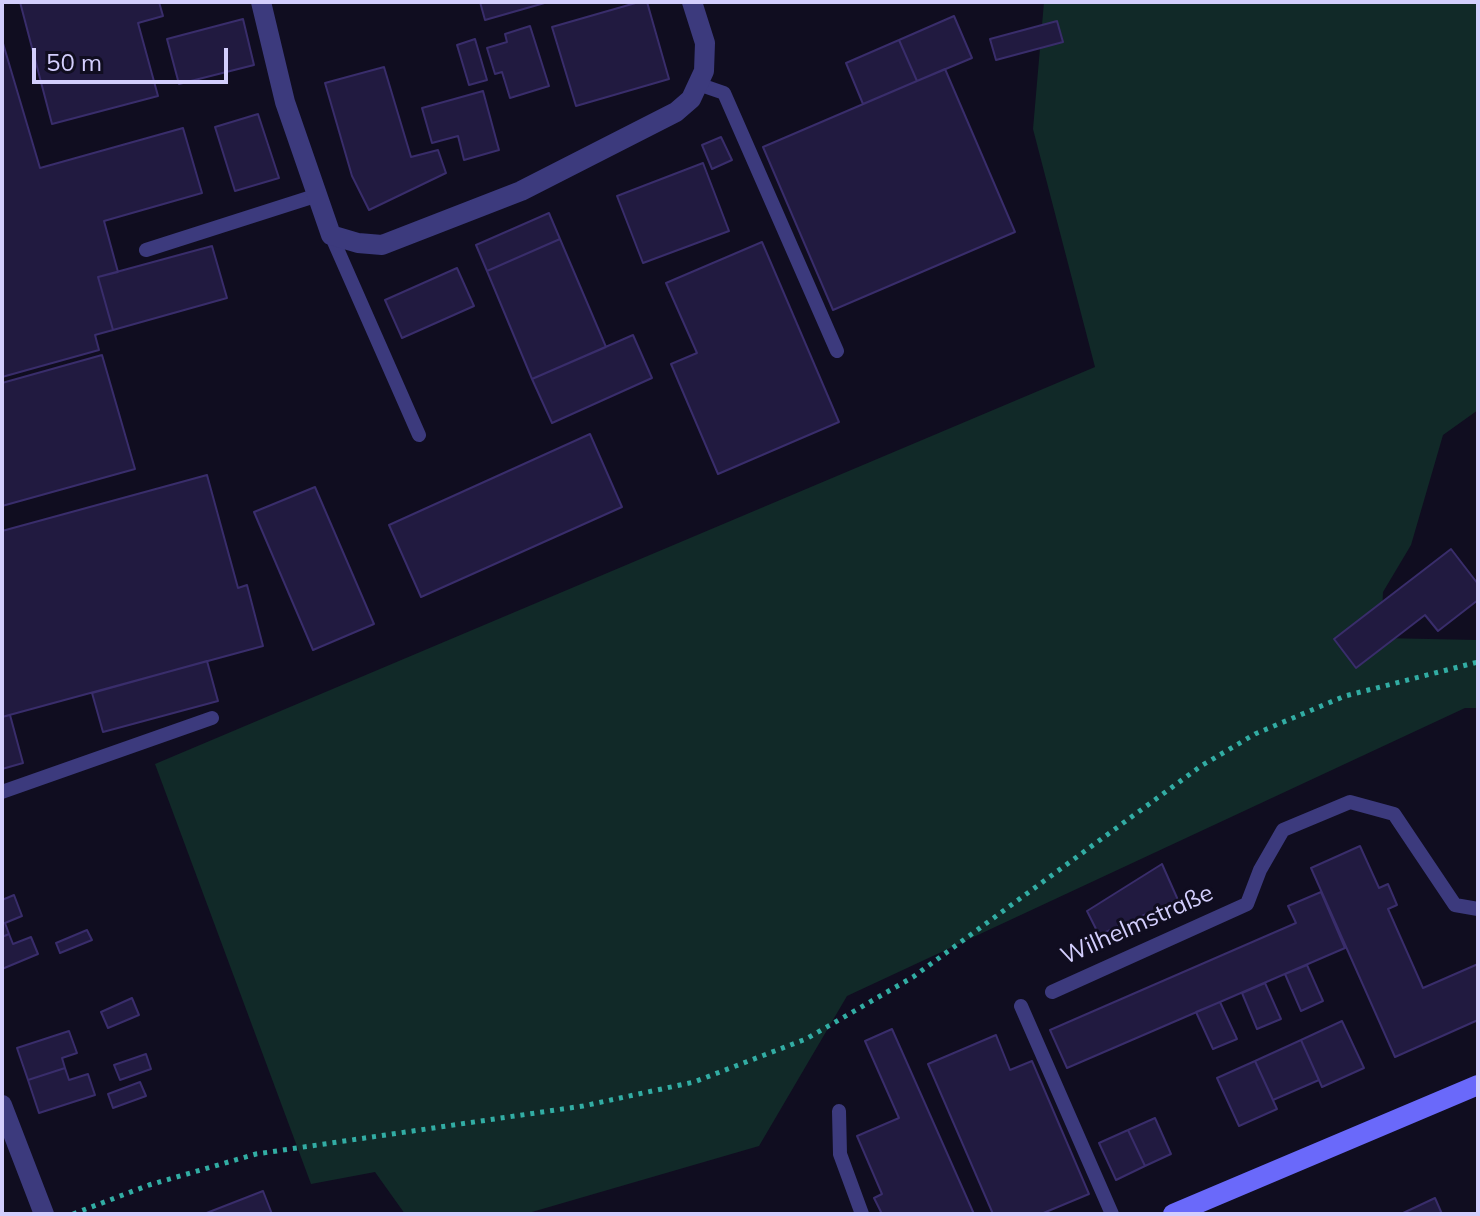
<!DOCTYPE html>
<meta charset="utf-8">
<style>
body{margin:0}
#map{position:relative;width:1480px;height:1216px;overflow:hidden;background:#100d20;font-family:Mulish,sans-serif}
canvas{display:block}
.frame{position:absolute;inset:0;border:4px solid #d3cefd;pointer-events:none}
.scale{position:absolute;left:32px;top:48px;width:196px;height:36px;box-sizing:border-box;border:4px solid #d3cefd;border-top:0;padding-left:10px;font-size:24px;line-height:28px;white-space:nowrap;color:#d3cefd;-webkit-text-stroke:6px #100d20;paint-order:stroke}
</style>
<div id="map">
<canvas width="1480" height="1216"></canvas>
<div class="frame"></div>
<div class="scale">50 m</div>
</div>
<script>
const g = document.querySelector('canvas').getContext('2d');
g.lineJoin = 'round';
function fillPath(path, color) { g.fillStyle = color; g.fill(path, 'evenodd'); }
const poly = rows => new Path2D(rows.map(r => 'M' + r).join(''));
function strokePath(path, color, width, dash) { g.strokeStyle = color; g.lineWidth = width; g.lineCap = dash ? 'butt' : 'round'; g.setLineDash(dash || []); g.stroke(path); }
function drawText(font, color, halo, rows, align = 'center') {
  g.font = font + ' Mulish,sans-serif'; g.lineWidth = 6; g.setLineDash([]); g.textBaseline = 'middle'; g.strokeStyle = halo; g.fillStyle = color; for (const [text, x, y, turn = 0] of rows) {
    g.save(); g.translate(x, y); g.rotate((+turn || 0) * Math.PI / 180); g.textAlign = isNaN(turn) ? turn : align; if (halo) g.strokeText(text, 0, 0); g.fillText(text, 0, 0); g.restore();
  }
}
fillPath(poly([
 [1044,2,1478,2,1478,410,1443,435,1411,545,1383,592,1381,638,1478,640,1478,708,1465,708,847,996,759,1146,525,1214,405,1214,375,1172,311,1184,155,764,1095,367,1033,129]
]), '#112928');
const building = poly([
 [20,2,159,2,163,16,138,23,158,96,52,124,20,2],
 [480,2,548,2,485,20,480,2],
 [639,2,647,2,669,79,576,106,552,27,639,2],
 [954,16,972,58,917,81,899,40,954,16],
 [243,19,254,65,179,84,167,39,243,19],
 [1057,21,1063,42,996,60,990,39,1057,21],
 [530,26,549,86,510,98,502,72,495,74,487,48,507,42,505,34,530,26],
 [475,39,487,80,469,85,457,45,475,39],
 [2,40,40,168,183,128,202,193,104,221,118,272,98,277,113,330,95,335,99,350,2,377,2,40],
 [899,40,917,81,863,104,846,63,899,40],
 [384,67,411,157,438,150,446,173,369,210,352,176,325,83,384,67],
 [945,69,1015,232,833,310,763,147,945,69],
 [483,91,499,150,464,160,458,136,432,143,422,108,483,91],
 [258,114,279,178,235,191,215,127,258,114],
 [721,137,732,160,712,169,702,145,721,137],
 [703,163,729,231,643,263,617,196,703,163],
 [549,213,560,239,487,271,476,245,549,213],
 [560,239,606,347,532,379,487,271,560,239],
 [762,242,839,422,718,474,671,364,697,353,666,283,762,242],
 [212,246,227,298,113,330,98,277,212,246],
 [457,268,474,306,402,338,385,300,457,268],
 [633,335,652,378,552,423,532,379,633,335],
 [102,355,135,469,2,506,2,383,102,355],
 [590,434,622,507,421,597,389,525,590,434],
 [207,475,238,588,247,585,263,646,2,717,2,531,207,475],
 [315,487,374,624,313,650,254,512,315,487],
 [1451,549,1478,584,1478,600,1438,631,1425,615,1356,668,1334,639,1451,549],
 [207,661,218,701,103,732,92,693,207,661],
 [10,715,23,763,2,769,2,717,10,715],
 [1360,846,1379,888,1388,884,1397,905,1388,909,1423,988,1478,964,1478,1020,1395,1057,1311,868,1360,846],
 [1162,864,1178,900,1099,935,1087,911,1162,864],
 [1321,892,1345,948,1067,1068,1050,1030,1296,923,1288,906,1321,892],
 [14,895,22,916,5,923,9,934,2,937,2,900,14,895],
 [87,930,92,940,60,953,56,943,87,930],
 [9,934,13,944,31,937,38,954,2,969,2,937,9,934],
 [1307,965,1323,1001,1301,1011,1285,974,1307,965],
 [1265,983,1281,1019,1257,1029,1242,993,1265,983],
 [132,998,139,1015,108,1028,101,1012,132,998],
 [1220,1002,1237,1039,1213,1049,1196,1012,1220,1002],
 [1342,1021,1364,1068,1322,1087,1301,1040,1342,1021],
 [892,1029,974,1214,882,1214,874,1198,882,1194,857,1136,899,1118,865,1041,892,1029],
 [69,1031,77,1053,62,1058,65,1068,28,1080,17,1048,69,1031],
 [996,1035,1010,1070,1032,1061,1089,1194,1041,1214,993,1214,928,1064,996,1035],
 [1301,1040,1319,1080,1273,1100,1255,1061,1301,1040],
 [146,1054,151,1069,120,1080,114,1065,146,1054],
 [1255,1061,1277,1109,1239,1126,1217,1078,1255,1061],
 [65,1068,69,1080,88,1074,95,1095,39,1113,28,1080,65,1068],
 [140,1082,146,1096,113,1108,108,1094,140,1082],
 [1155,1118,1171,1154,1145,1166,1128,1130,1155,1118],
 [1128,1130,1145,1166,1116,1180,1099,1143,1128,1130],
 [263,1191,272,1214,204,1214,263,1191],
 [1435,1198,1442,1214,1401,1214,1435,1198]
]);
fillPath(building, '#211a40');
strokePath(building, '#392d6b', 2);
strokePath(poly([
 [73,1214,149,1185,256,1154,583,1106,694,1082,806,1039,913,977,1201,766,1255,734,1345,696,1478,662]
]), '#32ada4', 5, [4, 6]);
strokePath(poly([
 [698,84,724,93,837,351],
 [331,235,419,435],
 [146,250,318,195],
 [2,792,212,718],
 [1052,992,1247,904,1260,870,1283,830,1350,802,1394,814,1455,905,1478,909],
 [1021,1006,1112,1214],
 [839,1111,840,1154,862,1214]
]), '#3c3a7d', 14);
strokePath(poly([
 [261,2,285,102,331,235,358,243,382,245,521,191,676,112,691,99,704,71,705,43,692,2],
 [2,1105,44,1214]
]), '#3c3a7d', 20);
strokePath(poly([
 [1173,1214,1478,1085]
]), '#6a69fa', 20);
drawText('24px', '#d3cefd', '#100d20', [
 ["Wilhelmstraße",1137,925,-24]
]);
</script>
